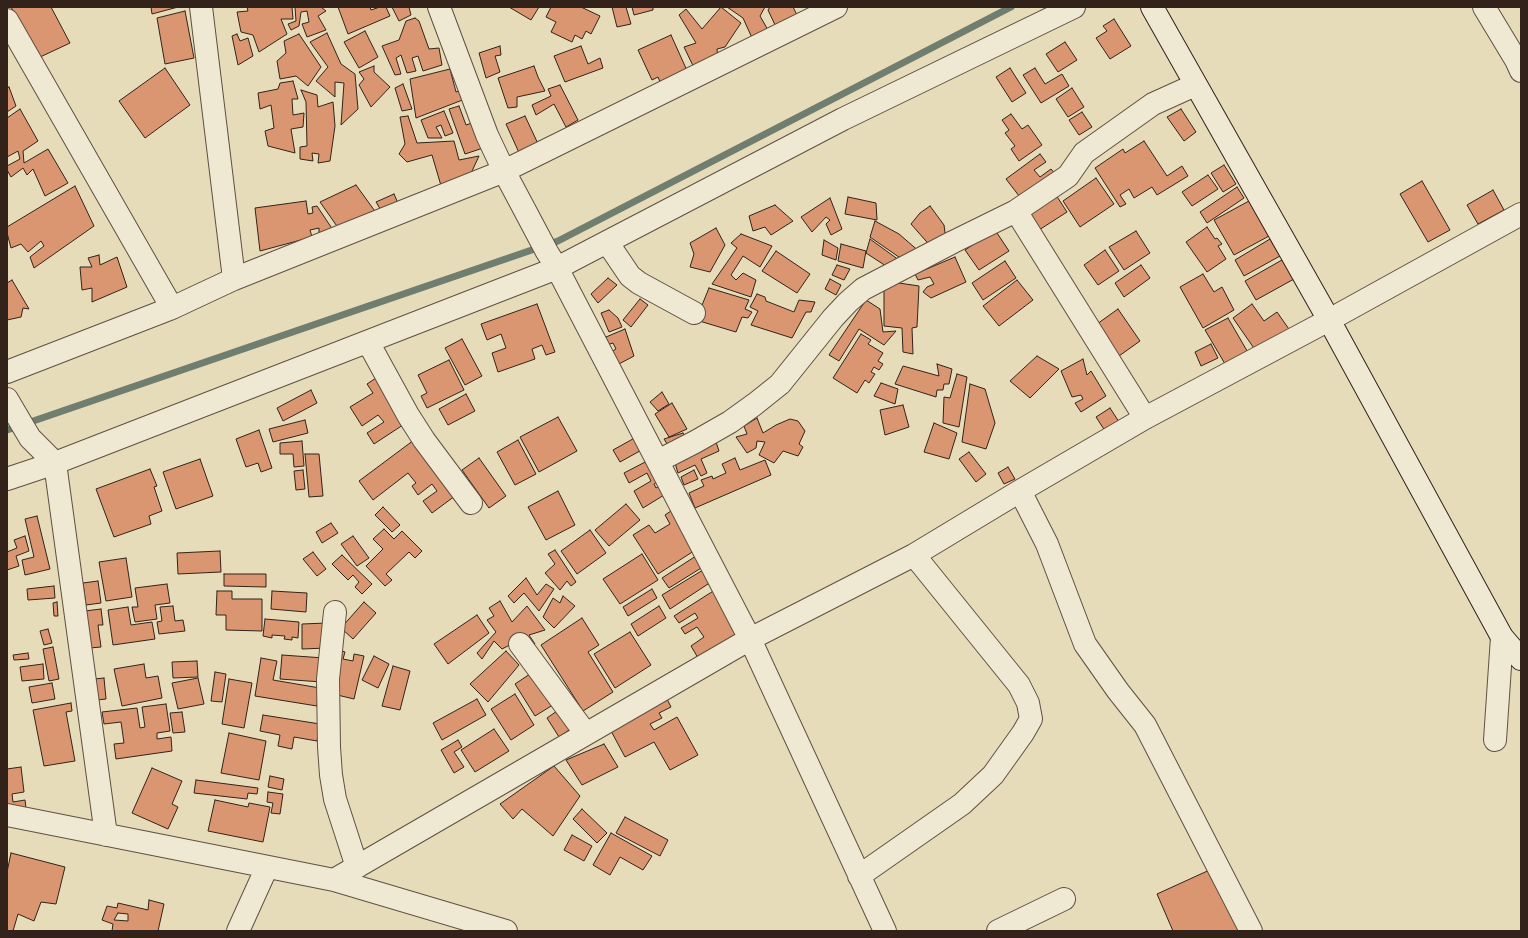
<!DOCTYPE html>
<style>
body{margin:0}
#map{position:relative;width:1528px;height:938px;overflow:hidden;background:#e6dcb9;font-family:"IM FELL Double Pica",serif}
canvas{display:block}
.frame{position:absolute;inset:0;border:8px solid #33221a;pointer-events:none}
</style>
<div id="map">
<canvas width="1528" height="938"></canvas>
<div class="frame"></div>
</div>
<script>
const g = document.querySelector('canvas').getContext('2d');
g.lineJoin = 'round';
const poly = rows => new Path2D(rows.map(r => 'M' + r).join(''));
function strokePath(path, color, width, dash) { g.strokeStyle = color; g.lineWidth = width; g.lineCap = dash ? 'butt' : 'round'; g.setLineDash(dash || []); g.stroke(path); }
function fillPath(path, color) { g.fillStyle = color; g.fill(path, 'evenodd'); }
strokePath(poly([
 [7,430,558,241,1011,7]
]), '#707e70', 7);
const building = poly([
 [11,7,51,7,70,43,38,58,11,7],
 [151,7,178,7,152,14,151,7],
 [247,7,292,7,293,19,281,19,287,34,259,52,253,35,241,32,237,12,248,11,247,7],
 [295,7,321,7,326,11,318,16,326,30,307,37,302,24,309,22,307,11,301,12,299,26,291,30,288,24,296,21,295,7],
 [338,7,370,7,371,10,380,7,386,7,390,16,348,34,338,7],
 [392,7,409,7,411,15,399,21,392,7],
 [509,7,539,7,531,20,509,7],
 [551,7,581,7,600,16,591,34,586,31,582,39,575,35,572,42,551,32,556,22,546,17,551,7],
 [612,7,626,7,631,24,617,27,612,7],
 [632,7,653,7,653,10,634,15,632,7],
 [721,7,741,23,725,47,717,49,718,62,696,72,684,47,696,43,679,15,686,9,702,29,721,7],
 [727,7,765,7,760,16,768,30,753,40,743,18,727,7],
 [770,7,793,7,798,17,776,27,768,10,770,7],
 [185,11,194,58,165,64,157,18,185,11],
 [415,18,419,21,429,49,439,48,442,65,423,71,418,56,412,58,416,71,407,73,401,55,396,58,401,74,395,75,382,46,399,40,406,21,415,18],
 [1114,19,1131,46,1110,59,1096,38,1107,31,1103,26,1114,19],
 [365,31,378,57,359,68,344,42,365,31],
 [327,33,341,64,355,74,358,109,341,125,344,83,335,82,335,97,316,81,328,67,310,42,327,33],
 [237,34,240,41,248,38,253,56,238,65,232,36,237,34],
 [299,34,321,67,308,86,296,76,280,79,277,61,286,53,284,41,299,34],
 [671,35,689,75,663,89,658,77,652,80,638,50,671,35],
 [1065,42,1077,60,1058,72,1046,54,1065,42],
 [500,46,501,55,495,56,500,72,486,78,479,53,500,46],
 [581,46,588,64,600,58,603,68,565,82,554,56,581,46],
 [374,66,374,72,390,87,371,107,359,85,364,79,359,72,374,66],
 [534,66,538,77,545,91,517,97,517,107,508,108,498,78,534,66],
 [165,68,190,105,145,138,119,101,165,68],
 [1010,68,1026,93,1012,102,996,77,1010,68],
 [1035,68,1045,84,1062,74,1069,86,1041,103,1023,75,1035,68],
 [450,69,456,92,464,89,465,99,416,118,410,79,450,69],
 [293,81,298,99,292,99,293,115,304,113,303,127,291,129,295,153,268,146,265,131,274,128,271,105,260,109,258,93,278,89,280,83,293,81],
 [403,84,412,109,402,111,395,88,403,84],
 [560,85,578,120,566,127,554,104,536,115,532,105,551,96,548,89,560,85],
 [9,87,16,106,7,112,7,88,9,87],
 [1072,88,1084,107,1068,117,1056,99,1072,88],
 [301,90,317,95,318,107,333,102,335,126,330,161,318,163,319,154,312,153,313,161,300,159,300,147,307,146,306,102,301,90],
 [459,106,466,125,472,123,486,147,465,154,449,109,459,106],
 [20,109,38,141,23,151,24,163,48,149,68,183,45,196,33,169,27,175,23,168,11,177,7,170,7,166,20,159,18,151,7,157,7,118,20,109],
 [1181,109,1196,132,1184,141,1167,117,1181,109],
 [444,111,453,133,445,136,441,125,436,127,442,138,428,138,421,120,444,111],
 [1082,112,1092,127,1079,135,1069,120,1082,112],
 [1011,114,1022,129,1028,125,1042,145,1019,161,1011,149,1015,146,1005,133,1009,130,1002,120,1011,114],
 [408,116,417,143,454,141,459,160,479,156,467,182,442,189,432,155,407,162,399,154,405,144,400,117,408,116],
 [525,116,540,148,521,157,506,124,525,116],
 [1144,141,1167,176,1182,166,1188,176,1157,195,1152,187,1134,198,1129,189,1120,195,1126,204,1120,207,1095,168,1123,149,1125,153,1144,141],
 [1040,154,1046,162,1034,170,1040,177,1051,169,1057,176,1023,201,1006,179,1040,154],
 [1224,165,1236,184,1223,192,1211,173,1224,165],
 [1208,175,1218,189,1192,206,1182,192,1208,175],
 [1096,178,1114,204,1080,227,1063,201,1096,178],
 [1422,181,1450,230,1428,242,1400,194,1422,181],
 [356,185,377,214,339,229,320,202,356,185],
 [75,186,94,226,34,268,30,257,44,246,41,241,28,252,21,244,11,248,7,233,7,227,75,186],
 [1237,187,1244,198,1207,223,1200,212,1237,187],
 [1493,190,1504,210,1478,224,1467,205,1493,190],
 [1054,192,1067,212,1039,230,1027,210,1054,192],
 [394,194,401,210,385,217,376,202,394,194],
 [848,197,876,203,877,220,845,214,848,197],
 [830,198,842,229,831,235,826,224,830,220,826,217,812,232,801,217,830,198],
 [306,201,308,214,313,213,312,207,317,206,333,230,319,235,319,228,310,230,312,237,260,251,255,208,306,201],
 [1249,201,1269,236,1234,255,1214,220,1249,201],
 [775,205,793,221,771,235,765,227,753,231,749,216,775,205],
 [930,206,944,225,946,240,933,249,911,224,920,213,930,206],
 [875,221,899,234,921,253,906,262,870,237,875,221],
 [1207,227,1215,239,1217,238,1222,244,1218,246,1226,259,1207,272,1186,242,1207,227],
 [716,228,725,245,710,272,690,267,694,254,690,243,716,228],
 [995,230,1009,251,979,270,965,250,995,230],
 [1136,231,1150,253,1124,270,1109,247,1136,231],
 [741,234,772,246,760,267,743,256,731,275,736,280,743,273,756,280,751,297,712,284,737,248,731,243,741,234],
 [870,239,903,263,889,268,866,253,870,239],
 [1270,239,1280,256,1244,276,1235,260,1270,239],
 [824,240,838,248,836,260,822,255,824,240],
 [841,244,866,251,863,268,838,261,841,244],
 [1105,250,1119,271,1098,285,1084,265,1105,250],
 [776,251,810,274,797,293,762,271,776,251],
 [99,255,100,265,117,257,127,287,92,302,92,288,82,290,80,267,92,267,88,258,99,255],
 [955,257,966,282,931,298,923,292,927,287,934,284,930,277,918,280,915,274,955,257],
 [1282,260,1294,279,1256,300,1245,281,1282,260],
 [1005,261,1016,278,983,300,972,283,1005,261],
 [837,265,850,269,844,280,832,275,837,265],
 [1141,265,1150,278,1124,297,1115,283,1141,265],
 [1203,274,1214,292,1222,287,1234,310,1203,328,1180,287,1203,274],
 [608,278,617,285,598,303,591,294,608,278],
 [830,279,841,285,836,295,825,289,830,279],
 [12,280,29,309,23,308,21,317,7,320,7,283,12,280],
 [1017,280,1033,300,999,326,983,306,1017,280],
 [899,283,919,286,917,327,912,328,913,354,903,352,902,328,884,326,884,289,899,283],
 [709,288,749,300,745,309,752,312,748,318,742,317,736,332,696,320,709,288],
 [757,294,765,297,766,301,794,312,799,300,815,302,811,312,806,312,792,338,751,325,758,311,750,307,757,294],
 [640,299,648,305,631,327,623,320,640,299],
 [866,300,880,309,883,332,896,331,884,345,859,329,839,361,829,355,866,300],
 [537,304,555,352,546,355,542,345,532,349,535,359,498,372,492,353,506,348,501,334,487,340,481,324,537,304],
 [1252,304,1264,321,1277,312,1291,332,1258,354,1233,318,1252,304],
 [1118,309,1140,341,1119,356,1097,324,1118,309],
 [609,310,618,318,622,327,609,332,601,313,609,310],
 [1228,318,1250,356,1228,369,1205,330,1228,318],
 [625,329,634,356,617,365,609,353,616,349,613,343,607,345,606,337,625,329],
 [861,334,871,340,868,344,883,353,878,361,883,364,879,370,874,367,871,372,875,374,869,383,865,380,857,393,833,378,861,334],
 [462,339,482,376,465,385,445,348,462,339],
 [1211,344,1218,358,1201,366,1195,352,1211,344],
 [1037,356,1059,369,1030,398,1010,381,1037,356],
 [1083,359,1087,375,1091,371,1106,396,1081,412,1075,403,1083,399,1081,395,1072,397,1061,371,1083,359],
 [449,360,464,390,427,408,421,396,427,393,418,375,449,360],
 [937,364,952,369,949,384,944,384,943,390,937,390,936,397,895,384,903,366,939,376,937,364],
 [957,374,967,377,959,427,943,423,944,397,950,398,957,374],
 [379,376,409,421,374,444,367,433,384,422,378,415,362,426,350,407,373,393,367,384,379,376],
 [881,383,898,389,895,404,874,396,881,383],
 [970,384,985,389,995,423,986,449,962,442,970,384],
 [311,390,317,403,283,421,277,408,311,390],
 [662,392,669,404,658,411,650,402,662,392],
 [466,394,475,411,448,425,439,409,466,394],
 [672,403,687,429,669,437,655,414,672,403],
 [903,405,909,427,885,435,880,410,903,405],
 [1110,408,1121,425,1107,434,1096,417,1110,408],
 [558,417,577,451,539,472,520,437,558,417],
 [757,418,763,433,776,425,790,419,798,421,805,431,799,444,803,447,798,456,783,451,774,463,759,455,765,442,757,441,756,448,747,453,736,437,747,434,744,426,757,418],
 [305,420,308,433,273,442,269,429,305,420],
 [934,423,957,433,949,459,924,452,934,423],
 [259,430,272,468,261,472,258,463,246,467,236,439,259,430],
 [683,433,688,442,672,452,664,439,683,433],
 [640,435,647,447,620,462,613,450,640,435],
 [418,437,459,493,432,513,423,501,437,491,432,484,418,495,412,486,416,483,408,473,373,500,359,481,418,437],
 [518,440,536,474,515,485,497,452,518,440],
 [302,441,304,466,294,467,293,454,280,454,280,443,302,441],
 [716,442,719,451,701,459,707,473,701,476,695,465,678,473,675,463,716,442],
 [969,452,986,474,976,482,959,459,969,452],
 [305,454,319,454,323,496,309,497,305,454],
 [479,458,506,496,489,508,462,470,479,458],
 [735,458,740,470,765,460,771,475,695,508,689,493,704,486,701,480,712,476,713,479,726,473,722,464,735,458],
 [200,459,213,496,176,509,163,472,200,459],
 [651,459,662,479,654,484,656,488,664,483,669,492,643,508,634,491,651,481,647,473,629,483,624,473,651,459],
 [1008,467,1015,479,1004,484,998,473,1008,467],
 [150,469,157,486,154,487,162,511,149,516,151,524,114,537,96,489,150,469],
 [303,470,305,489,296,490,294,471,303,470],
 [694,470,698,479,684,485,681,477,694,470],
 [558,491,575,525,546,540,528,507,558,491],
 [626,504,640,520,609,546,595,530,626,504],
 [383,507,400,525,392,532,375,515,383,507],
 [671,511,697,549,658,574,633,535,649,525,655,533,670,524,665,515,671,511],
 [37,516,50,569,25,575,22,560,34,557,25,519,37,516],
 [331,523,338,533,322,543,316,532,331,523],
 [384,529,394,539,402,531,422,551,415,558,409,552,386,574,392,580,385,586,366,566,383,549,373,539,384,529],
 [590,530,606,553,577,574,561,551,590,530],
 [25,536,29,551,16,556,19,566,7,570,7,552,17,548,14,540,25,536],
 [353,536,369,558,357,566,341,544,353,536],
 [555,550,576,582,571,586,567,581,560,590,545,573,555,564,548,554,555,550],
 [220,551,221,572,178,574,177,553,220,551],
 [313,552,326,569,317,576,303,559,313,552],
 [642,554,658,580,620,604,603,579,642,554],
 [699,554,706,565,669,588,662,578,699,554],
 [342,555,372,584,362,594,355,587,359,582,353,575,348,580,332,564,342,555],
 [126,558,132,597,106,601,99,562,126,558],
 [703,570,711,582,670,609,662,595,703,570],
 [224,574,266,574,266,587,224,586,224,574],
 [526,578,537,595,546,584,554,589,539,611,524,593,514,603,508,596,526,578],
 [98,581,101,603,86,605,83,583,98,581],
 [167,584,170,603,155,605,157,619,135,622,132,607,138,607,135,588,167,584],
 [54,586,55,598,28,600,27,589,54,586],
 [718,588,744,631,701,663,691,646,704,637,697,627,685,634,681,628,698,618,695,613,679,623,674,616,718,588],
 [652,589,657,598,628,616,623,607,652,589],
 [217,591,232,591,232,599,262,599,262,631,226,630,226,615,216,615,217,591],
 [272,591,307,593,306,612,271,609,272,591],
 [563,596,575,606,554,628,543,617,553,598,560,603,563,596],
 [500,601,512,622,527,606,545,630,529,635,535,644,528,649,523,638,502,649,494,641,482,659,477,653,496,632,487,620,494,616,489,608,500,601],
 [57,602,58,616,54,616,53,603,57,602],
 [364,602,376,613,353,639,341,628,364,602],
 [173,606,175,621,183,620,185,631,159,634,157,622,162,621,160,607,173,606],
 [659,606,666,618,638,636,631,624,659,606],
 [128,607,131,625,152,622,155,639,113,645,108,610,128,607],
 [101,609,103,625,98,625,101,647,90,648,85,611,101,609],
 [477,615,489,633,448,664,434,644,477,615],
 [582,618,599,645,588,652,613,692,583,711,541,645,582,618],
 [265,619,299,622,298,638,292,637,292,640,284,639,285,636,272,635,272,638,263,636,265,619],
 [327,623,327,648,302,649,302,624,327,623],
 [48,629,52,643,44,645,40,631,48,629],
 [630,632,651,665,615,688,594,654,630,632],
 [53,647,59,679,49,681,43,649,53,647],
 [339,650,345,652,343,659,353,661,354,654,364,656,354,699,329,693,339,650],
 [506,651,519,665,488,702,470,684,506,651],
 [28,653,29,659,14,660,13,655,28,653],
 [282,655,324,658,322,682,280,679,282,655],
 [374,656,389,664,378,688,362,680,374,656],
 [261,658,277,661,273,680,320,688,317,706,255,696,261,658],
 [197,661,198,677,173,678,172,662,197,661],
 [43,664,44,679,22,681,20,667,43,664],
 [144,664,146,678,158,676,162,698,122,706,114,669,144,664],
 [393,666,410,671,400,710,382,706,393,666],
 [536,670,556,703,535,716,515,684,536,670],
 [215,672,226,674,222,702,211,701,215,672],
 [104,678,106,699,97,700,94,679,104,678],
 [198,678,204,704,178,709,172,683,198,678],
 [229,679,252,683,244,728,222,724,229,679],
 [52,683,55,699,32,703,29,687,52,683],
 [515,694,534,725,511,740,491,709,515,694],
 [477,699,486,715,442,740,433,723,477,699],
 [667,699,671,707,659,713,662,718,650,724,654,730,677,717,698,755,670,770,654,742,625,757,610,729,667,699],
 [71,703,72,711,66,712,75,761,44,766,33,710,71,703],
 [166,704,170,731,157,733,157,739,171,737,172,751,116,759,114,744,124,743,121,722,104,724,102,712,137,708,140,728,145,727,142,707,166,704],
 [560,709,572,728,559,737,547,718,560,709],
 [182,712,185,732,173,733,170,713,182,712],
 [263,715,320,724,317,741,294,737,292,749,278,746,280,735,260,731,263,715],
 [494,729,509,751,475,772,461,750,494,729],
 [229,733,266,741,259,780,221,773,229,733],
 [458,740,462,747,454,752,464,767,454,773,441,750,458,740],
 [604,744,618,767,582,785,566,760,604,744],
 [554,766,580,796,553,836,522,809,513,819,500,804,554,766],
 [21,767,24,792,12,794,13,802,25,800,26,808,7,810,7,769,21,767],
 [152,768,182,781,172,804,178,807,168,829,132,813,152,768],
 [270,776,284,779,282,790,268,787,270,776],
 [196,780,258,788,257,794,248,793,247,799,194,793,196,780],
 [268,792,283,794,280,814,271,813,273,803,267,802,268,792],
 [215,800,248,807,249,803,270,807,263,842,208,831,215,800],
 [582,809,607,833,597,843,573,819,582,809],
 [625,817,668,840,660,856,616,833,625,817],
 [611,833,652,856,643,870,620,857,610,875,593,865,611,833],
 [572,835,592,846,584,861,564,850,572,835],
 [11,853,65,867,56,904,41,902,34,921,18,914,13,931,7,931,7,872,11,853],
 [1214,868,1242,931,1173,931,1157,894,1214,868],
 [149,900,164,904,158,931,112,931,113,924,102,920,107,906,117,908,118,903,148,910,149,900],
 [118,913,128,914,128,921,114,920,118,913]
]);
fillPath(building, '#da9670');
strokePath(building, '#33221a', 1);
const street = poly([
 [201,7,234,279],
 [439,7,487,135,504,171,547,252,557,268,750,639,885,931],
 [1484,7,1516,60,1521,71],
 [7,20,172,308],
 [1016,211,1145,418],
 [607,242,630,276,639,283,694,313],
 [368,342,408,415,424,440,471,503],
 [7,372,172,308,234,279,504,171,836,7],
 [7,399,30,438,55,463,106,835],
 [658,461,695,442,730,422,755,404,780,384,833,318,848,302,863,289,953,242,1016,211,1068,176,1084,153,1153,104,1195,85],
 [7,479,55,463,557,268,843,119,1074,7],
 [1020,491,1047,544,1085,644,1118,691,1145,725,1251,931],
 [335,612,328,679,329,747,331,775,335,799,357,867],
 [520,644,586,734],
 [1495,740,1502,637],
 [7,815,334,880,506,931],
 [859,876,962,804,993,775,1023,733,1031,719,1028,703,1019,685,914,555],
 [334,880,750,639,914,555,1020,491,1145,418,1329,320,1521,214],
 [238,931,267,867],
 [998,931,1064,899]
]);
const secondary = poly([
 [1152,7,1329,320,1502,637,1521,659]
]);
strokePath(street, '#605042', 24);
strokePath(secondary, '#33221a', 24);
strokePath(street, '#efe8d2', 22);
strokePath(secondary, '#efe8d2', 22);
</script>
